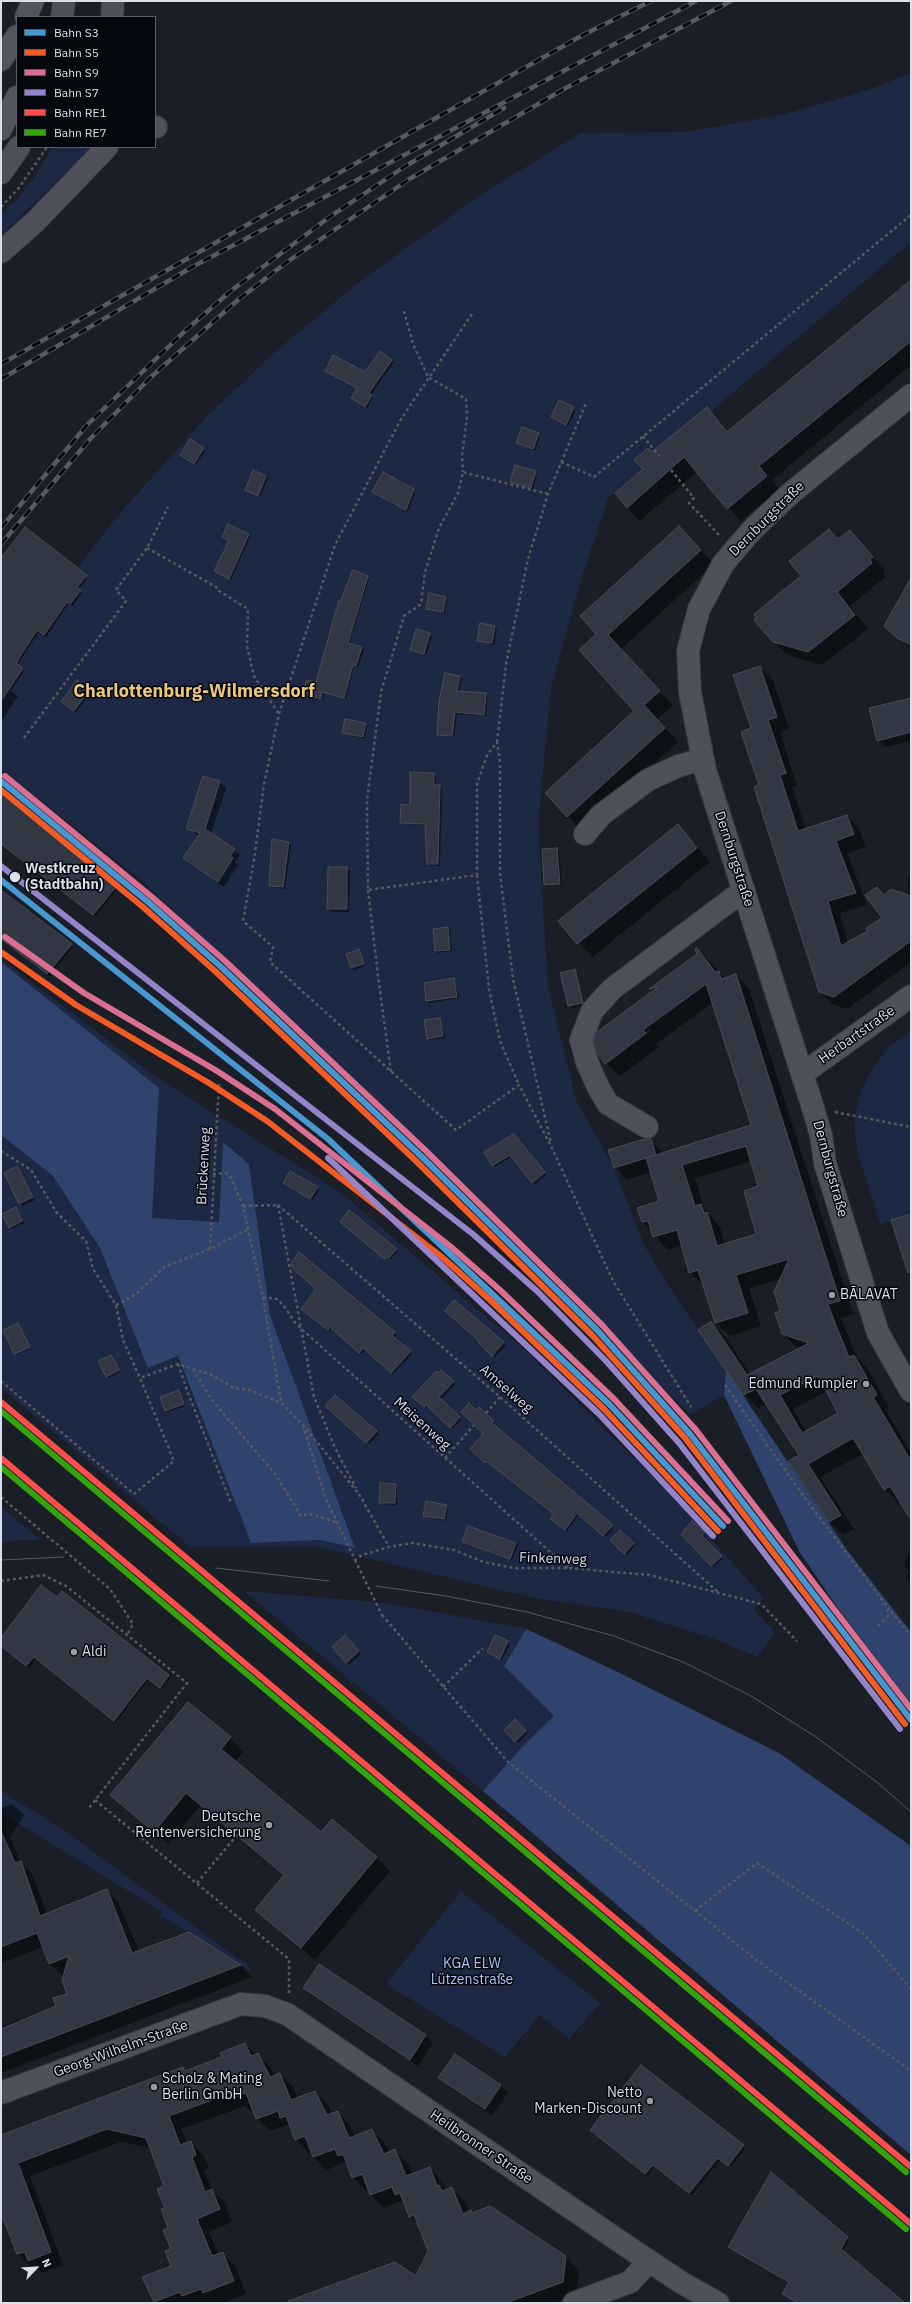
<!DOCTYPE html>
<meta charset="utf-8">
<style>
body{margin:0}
#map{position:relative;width:912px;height:2304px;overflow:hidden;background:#1a1e27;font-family:"IBM Plex Sans",sans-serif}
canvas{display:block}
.frame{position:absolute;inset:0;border:2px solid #d9dfeb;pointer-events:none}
.legend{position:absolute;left:16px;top:16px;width:140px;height:132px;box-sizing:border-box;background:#04070e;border:1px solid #595d66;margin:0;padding:5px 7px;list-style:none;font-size:12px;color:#d9dfeb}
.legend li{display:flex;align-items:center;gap:8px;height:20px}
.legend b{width:20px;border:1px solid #595d66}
.north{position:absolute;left:16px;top:2248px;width:40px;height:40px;-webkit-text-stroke:3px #04070e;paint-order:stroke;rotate:65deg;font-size:11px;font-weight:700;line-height:16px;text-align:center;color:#d9dfeb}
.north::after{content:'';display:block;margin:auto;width:14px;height:18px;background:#d9dfeb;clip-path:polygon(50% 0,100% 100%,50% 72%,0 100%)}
</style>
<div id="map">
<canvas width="912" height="2304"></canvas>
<div class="frame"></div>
<ul class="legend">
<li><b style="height:5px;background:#4997d1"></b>Bahn S3</li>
<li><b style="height:5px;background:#f35b26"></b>Bahn S5</li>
<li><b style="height:5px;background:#da6f91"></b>Bahn S9</li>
<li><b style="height:5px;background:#9485ca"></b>Bahn S7</li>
<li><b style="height:5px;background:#ff4d4d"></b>Bahn RE1</li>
<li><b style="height:5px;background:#32a30d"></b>Bahn RE7</li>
</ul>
<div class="north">N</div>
</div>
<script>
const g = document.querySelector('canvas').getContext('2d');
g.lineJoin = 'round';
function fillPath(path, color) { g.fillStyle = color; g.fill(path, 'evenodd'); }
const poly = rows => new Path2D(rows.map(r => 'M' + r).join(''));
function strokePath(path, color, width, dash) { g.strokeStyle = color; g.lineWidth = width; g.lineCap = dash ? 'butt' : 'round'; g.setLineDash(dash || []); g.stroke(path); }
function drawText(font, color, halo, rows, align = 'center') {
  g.font = font + ' "IBM Plex Sans",sans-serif'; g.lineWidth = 3; g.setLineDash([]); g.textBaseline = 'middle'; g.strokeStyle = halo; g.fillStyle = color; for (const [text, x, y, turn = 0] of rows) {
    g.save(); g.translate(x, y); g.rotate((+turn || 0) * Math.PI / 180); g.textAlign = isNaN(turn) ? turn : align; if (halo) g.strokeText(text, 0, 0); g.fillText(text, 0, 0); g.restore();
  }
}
fillPath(poly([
 [911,73,911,242,608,498,581,580,551,687,538,825,548,986,576,1100,614,1168,644,1245,677,1299,726,1370,724,1395,690,1415,470,1192,141,880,1,769,1,665,120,513,208,415,276,351,363,279,482,194,581,133,686,132,785,114,865,91],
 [52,147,90,147,70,169,1,235,1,214,18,198,36,175],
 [1,959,159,1079,340,1192,526,1351,675,1499,764,1598,753,1609,775,1632,757,1657,712,1638,629,1612,535,1598,318,1547,190,1547,1,1388,1,1135,53,1176,100,1248,148,1367,178,1356,251,1543,320,1540,355,1548,270,1315,249,1164,223,1143,219,1222,152,1218,159,1088,1,962],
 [911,1031,911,1214,880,1224,857,1150,854,1126,856,1110,862,1088,873,1068,889,1047],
 [1,1507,40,1539,1,1542],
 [244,1591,387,1603,526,1629,505,1666,555,1716,522,1747,483,1791],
 [1,1791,65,1831,250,1967,252,1972,161,1916,161,1911,1,1813],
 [461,1891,600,2003,569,2039,540,2015,505,2057,386,1984]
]), '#1c2844');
fillPath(poly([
 [1,962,159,1088,152,1218,219,1222,223,1142,249,1164,270,1315,355,1548,320,1540,251,1543,178,1356,148,1368,100,1248,53,1176,1,1135],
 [726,1370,847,1550,911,1632,911,1704,837,1607,799,1551,724,1395],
 [526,1629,620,1673,779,1753,911,1846,911,2155,483,1791,522,1747,554,1716,504,1666]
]), '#30436f');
fillPath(poly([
 [911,281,911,365,772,480,779,489,741,521,697,471,640,521,627,508,652,453,707,408,728,432],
 [380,352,394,362,371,395,373,398,367,408,354,400,358,388,328,372,365,373],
 [559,401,576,410,568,426,552,417],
 [538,434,540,436,535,451,517,443],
 [203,449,205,451,196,465,184,457],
 [535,472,537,474,533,489,511,482],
 [266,476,268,478,260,497,246,490],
 [413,489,415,492,408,512,375,493],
 [679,527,714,564,621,649,673,706,657,719,678,742,581,830,546,793,636,712,598,634],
 [829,530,839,539,850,531,885,571,883,573,885,577,850,606,868,629,822,665,788,655,774,642,758,618,802,576],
 [248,535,250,537,231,580,217,573,215,571,230,541,223,537],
 [1,560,88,578,79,589,82,593,73,606,69,603,46,637,39,632,17,665,24,671,11,691,18,696,1,722],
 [367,577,369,579,349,644,364,650,358,667,354,666,346,699,324,693,323,700,306,696,304,694,316,683,341,602],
 [911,586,911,648,892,633],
 [445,597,447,600,445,613,427,608],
 [495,627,497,629,494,645,478,640],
 [417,630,432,636,426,655,411,650],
 [760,667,773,680,789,729,780,732,797,786,792,787,806,830,847,816,859,829,866,847,847,853,867,905,840,913,848,943,883,918,884,896,909,897,908,878,911,876,911,962,847,1009,832,1004,819,991,760,785,752,729],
 [460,677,462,679,459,692,485,694,487,696,486,716,457,714,454,737,440,736,438,734],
 [89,690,91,692,76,713,65,704],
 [911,699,911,741,885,747,878,740],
 [365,724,367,726,365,739,343,733],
 [434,774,436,776,436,786,442,788,440,866,430,866,428,864,426,825,403,824,401,822],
 [220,782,226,788,211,834,240,855,235,862,238,865,224,887,184,858,199,836,188,829],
 [1,789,121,884,96,916,1,843],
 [678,825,710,862,592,957,559,921],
 [289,843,291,845,285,889,272,887,270,885],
 [557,849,559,851,562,885,547,886,545,884],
 [347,868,350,871,349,912,332,912,328,908],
 [1,891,73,947,49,976,1,939],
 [448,928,450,930,452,951,438,953,436,951],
 [697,949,725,978,736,975,749,989,853,1314,841,1318,857,1358,868,1369,889,1408,886,1410,911,1453,911,1519,901,1501,898,1503,885,1489,864,1453,820,1477,854,1529,843,1535,830,1522,800,1455,767,1404,758,1408,744,1394,699,1330,711,1322,724,1335,750,1374,801,1348,796,1347,782,1333,781,1279,749,1288,761,1326,730,1336,716,1323,704,1286,690,1272,682,1245,668,1250,643,1222,660,1202,651,1172,627,1180,615,1167,650,1140,664,1154,752,1125,713,1002,656,1044,659,1047,620,1076,606,1063,654,992,651,989,698,955],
 [649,1029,651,1031,609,1062,609,1060],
 [752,1161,759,1187,758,1235,725,1245,720,1227,704,1208,695,1178],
 [827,1391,840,1414,806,1432,793,1409],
 [359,950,365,966,354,970,352,968],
 [575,970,584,1005,571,1008,562,973],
 [454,980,459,998,429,1003,427,1001],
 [440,1019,445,1038,430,1040,428,1038],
 [516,1137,546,1175,535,1184,512,1156,495,1167,493,1165],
 [17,1167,35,1200,22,1206,5,1173],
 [286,1185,317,1188,319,1190,313,1200],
 [16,1209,24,1223,12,1229,10,1227],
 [911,1215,911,1280,892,1221],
 [344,1224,396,1249,398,1251,391,1259,386,1259],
 [300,1254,395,1333,397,1335,393,1338,412,1354,393,1374,366,1349,362,1354,332,1328,330,1331,304,1311,318,1289],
 [454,1301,506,1345,495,1357,479,1342],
 [30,1348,31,1349,16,1355],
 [111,1356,120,1372,109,1378,107,1376],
 [441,1371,455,1384,441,1400,461,1420,452,1429,428,1406,426,1408,414,1397],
 [179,1392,185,1406,168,1412,166,1410],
 [335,1397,379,1434,369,1444,327,1406],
 [479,1408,495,1423,493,1425,614,1528,606,1537,579,1514,567,1531,553,1521,555,1514,473,1451,485,1434,476,1411],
 [395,1485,397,1487,397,1505,382,1504,380,1502],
 [446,1506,448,1508,446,1521,424,1516],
 [692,1522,706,1535,703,1538,723,1558,714,1567,682,1534],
 [469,1527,516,1543,518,1545,512,1560,465,1544,463,1542],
 [620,1531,635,1545,627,1555,611,1540],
 [911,1547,911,1582,907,1578,909,1571,904,1566],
 [63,1592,170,1678,162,1689,149,1679,116,1722,36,1658,29,1668,1,1645,1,1639,58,1599],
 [496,1636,510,1644,502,1660,488,1652],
 [345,1637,361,1654,349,1665,333,1647],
 [515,1720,528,1733,518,1743,505,1730],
 [230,1738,243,1752,235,1761,321,1833,376,1857,390,1871,315,1960,257,1910,284,1876,200,1806,168,1844,111,1795],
 [12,1804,24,1815,10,1837,21,1863,32,1874,47,1914,107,1890,119,1903,139,1952,189,1933,241,1966,252,1977,1,2073,1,2027,57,2006,68,1994,65,1975,62,1976,50,1964,43,1947,1,1963,1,1808],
 [320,1965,426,2036,433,2043,418,2066,311,1995,304,1988],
 [245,2044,270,2067,275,2076,280,2074,293,2087,298,2099,315,2092,328,2105,332,2114,337,2112,350,2125,355,2137,372,2130,385,2143,390,2153,395,2151,408,2164,413,2175,429,2168,442,2181,446,2191,452,2189,465,2202,469,2212,566,2257,579,2270,576,2295,553,2303,286,2303,395,2263,417,2277,429,2251,419,2225,410,2216,403,2200,384,2208,371,2195,369,2189,366,2191,353,2178,345,2162,327,2170,314,2157,312,2152,309,2153,296,2140,288,2125,270,2131,257,2118,253,2108,249,2110,245,2106,181,2129,187,2143,190,2142,203,2155,209,2168,204,2170,212,2190,225,2203,232,2222,209,2232,218,2254,222,2253,235,2266,246,2294,223,2303,155,2302,172,2266,166,2187,151,2148,121,2142,30,2176,63,2265,42,2273,35,2266,31,2267,18,2254,1,2210,1,2136,183,2068,187,2072,223,2058],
 [367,2171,367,2173,358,2177,358,2175],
 [455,2055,501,2086,508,2093,492,2115,447,2085,440,2078],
 [593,2132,743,2146,745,2148,731,2167,721,2159,692,2195,655,2166,647,2176],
 [847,2238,849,2240,843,2251,904,2303,798,2303,790,2282,729,2247]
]), '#0007');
const building = poly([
 [911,280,911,341,759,466,767,476,727,509,684,457,627,508,615,493,643,469,634,460,648,448,652,452,707,407,727,432,911,280],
 [380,351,392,360,369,393,372,395,365,407,351,398,357,388,325,371,333,355,365,372,380,351],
 [559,400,574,407,566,425,551,417,559,400],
 [522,427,539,433,533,449,516,443,522,427],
 [190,439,204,448,194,464,180,455,190,439],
 [515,465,536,471,531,488,510,482,515,465],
 [253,470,266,476,258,496,245,490,253,470],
 [383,472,414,489,406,510,372,492,383,472],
 [228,524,249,534,229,579,214,571,229,541,222,537,228,524],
 [679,526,701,550,608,635,660,691,644,705,665,728,567,817,545,793,634,711,579,650,596,634,580,616,679,526],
 [25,527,87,575,77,587,81,590,70,604,67,602,44,635,37,630,16,663,23,668,1,701,1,558,25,527],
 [829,529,838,539,850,530,873,557,870,559,872,563,837,592,855,615,808,652,773,642,754,620,756,618,754,614,801,576,789,561,829,529],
 [353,570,368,576,348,643,362,647,356,666,353,665,344,698,322,692,321,699,303,694,306,680,316,682,339,600,341,600,353,570],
 [911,578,911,645,897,638,884,626,911,578],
 [429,593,446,597,443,612,426,609,429,593],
 [480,623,495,626,492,643,477,641,480,623],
 [416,629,430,633,424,654,410,650,416,629],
 [760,666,777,717,768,720,786,773,780,775,798,831,847,815,854,834,836,841,856,893,828,901,841,946,867,931,866,928,882,918,865,895,877,887,884,895,891,889,911,896,911,941,834,997,819,992,754,787,759,785,741,732,751,728,733,675,760,666],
 [445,673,460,676,457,691,486,693,484,715,455,712,452,736,437,735,439,701,445,673],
 [77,680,90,689,74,711,61,702,77,680],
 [911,698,911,732,877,741,869,708,911,698],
 [345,719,366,723,363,737,342,733,345,719],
 [410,772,434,773,434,785,440,785,438,864,427,864,425,824,400,823,401,804,410,805,410,772],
 [203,776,220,781,205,829,235,849,230,856,233,858,218,882,183,858,200,833,186,829,203,776],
 [1,787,120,882,93,915,1,844,1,787],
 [678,824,697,848,577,944,558,921,678,824],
 [272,839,289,842,283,887,269,886,272,839],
 [557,848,560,884,544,885,542,849,557,848],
 [328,867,347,867,347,909,327,909,328,867],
 [1,890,72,944,47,974,1,939,1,890],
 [448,927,450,950,435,951,433,929,448,927],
 [697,948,715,972,719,971,721,979,736,974,840,1301,828,1304,835,1323,849,1357,854,1355,877,1395,873,1397,911,1461,911,1520,890,1486,884,1490,853,1438,808,1464,841,1515,829,1522,788,1461,799,1455,756,1389,743,1395,698,1330,711,1321,747,1375,809,1343,782,1334,775,1313,780,1311,774,1292,789,1259,736,1275,748,1313,715,1323,698,1270,689,1273,677,1230,653,1237,648,1221,642,1222,637,1208,659,1201,646,1158,751,1125,706,984,643,1030,646,1033,605,1064,597,1053,594,1041,597,1032,658,987,649,989,697,954,695,949,697,948],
 [746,1146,758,1186,744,1191,756,1234,717,1246,707,1212,704,1213,701,1204,695,1206,682,1165,746,1146],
 [818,1376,838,1413,802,1433,780,1395,818,1376],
 [359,949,364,964,351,968,346,954,359,949],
 [575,969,583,1003,568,1006,560,973,575,969],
 [454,978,457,997,426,1001,424,983,454,978],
 [440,1018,443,1036,427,1039,424,1020,440,1018],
 [514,1134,545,1172,532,1183,510,1155,492,1166,484,1152,514,1134],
 [644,1139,651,1139,656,1155,614,1168,608,1150,644,1139],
 [17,1166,33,1197,19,1204,4,1173,17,1166],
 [290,1171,318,1187,310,1199,283,1183,290,1171],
 [16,1207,22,1221,9,1228,2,1214,16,1207],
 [349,1210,397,1249,389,1258,383,1258,340,1222,349,1210],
 [911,1214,911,1272,908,1273,891,1220,911,1214],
 [299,1252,395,1332,392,1336,411,1351,391,1373,363,1348,359,1353,330,1327,328,1330,301,1309,316,1289,293,1269,291,1263,299,1252],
 [454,1300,504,1342,492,1356,478,1342,479,1341,445,1311,454,1300],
 [18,1323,30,1347,14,1354,3,1330,18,1323],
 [111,1355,119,1370,106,1377,98,1361,111,1355],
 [441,1370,454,1381,439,1397,460,1417,450,1428,426,1405,424,1407,412,1397,436,1371,438,1373,441,1370],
 [179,1390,184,1404,165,1411,160,1397,179,1390],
 [335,1395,377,1431,366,1443,325,1406,335,1395],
 [469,1403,476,1410,479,1407,494,1421,492,1423,613,1525,603,1536,577,1513,565,1530,550,1519,554,1514,486,1461,485,1463,470,1449,483,1434,461,1412,469,1403],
 [380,1483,396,1484,395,1503,379,1503,380,1483],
 [426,1501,447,1505,444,1519,423,1516,426,1501],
 [692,1521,705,1532,702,1536,722,1556,711,1566,681,1534,692,1521],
 [468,1526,516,1543,510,1559,462,1542,468,1526],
 [620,1530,634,1543,624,1554,610,1540,620,1530],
 [41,1585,57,1597,62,1591,169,1675,160,1688,147,1678,114,1721,34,1657,26,1666,1,1646,1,1638,41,1585],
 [345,1635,359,1651,346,1663,332,1647,345,1635],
 [495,1635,508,1641,500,1659,487,1652,495,1635],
 [188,1702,231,1737,221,1749,321,1832,332,1819,377,1857,301,1948,255,1910,284,1875,186,1793,154,1832,110,1795,188,1702],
 [515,1719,526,1731,515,1742,504,1730,515,1719],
 [1,1831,15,1863,21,1861,40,1916,107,1889,132,1953,189,1932,241,1965,1,2057,1,2029,56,2006,53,1998,67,1994,62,1980,69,1956,49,1964,37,1933,1,1947,1,1831],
 [319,1964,426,2035,410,2060,303,1988,319,1964],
 [245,2043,251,2056,258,2053,270,2077,280,2073,291,2100,315,2091,327,2115,338,2111,349,2138,372,2129,384,2154,395,2149,406,2176,430,2167,437,2186,439,2185,442,2191,452,2187,463,2214,471,2210,472,2213,490,2206,566,2256,563,2282,506,2303,288,2303,288,2301,395,2262,416,2276,428,2251,414,2215,409,2217,400,2193,395,2195,392,2187,370,2195,362,2174,352,2178,343,2154,338,2156,335,2149,313,2157,305,2136,295,2140,286,2116,280,2118,278,2111,256,2119,246,2093,235,2097,233,2092,169,2116,180,2145,191,2141,196,2155,192,2157,205,2192,212,2189,220,2209,197,2219,212,2256,223,2252,234,2281,203,2293,201,2289,182,2296,180,2292,154,2302,142,2277,171,2266,165,2251,171,2249,163,2230,168,2228,161,2209,165,2208,157,2189,164,2186,146,2138,107,2129,18,2163,51,2252,28,2261,25,2252,17,2254,1,2213,1,2135,183,2067,185,2071,222,2057,220,2053,245,2043],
 [455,2054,501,2085,485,2109,438,2078,455,2054],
 [641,2065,744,2145,728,2166,718,2158,689,2193,653,2165,645,2174,590,2130,641,2065],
 [771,2172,848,2237,841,2249,905,2303,798,2303,782,2294,789,2282,728,2247,771,2172]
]);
fillPath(building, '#323744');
strokePath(building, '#484c54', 1);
const minor = poly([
 [62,17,64,1],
 [112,17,113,1],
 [155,127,156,127],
 [1,173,19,147],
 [1,252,36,221,107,147],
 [911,395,791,493,753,529,733,552,723,564,699,609,688,651,690,692,705,770,813,1108,821,1135,825,1163,878,1333,911,1391],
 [585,834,601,815,648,780,678,766,703,759],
 [802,1074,911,996],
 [647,1127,608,1104,598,1087,587,1062,581,1040,592,1011,612,989,744,890],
 [1,2093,241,2004,265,2006,287,2014,625,2245,682,2283,718,2303],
 [574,2303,630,2282,649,2261]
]);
const major = poly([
 [26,17,33,1],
 [1,60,17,36],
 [1,129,17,97]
]);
strokePath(minor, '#343840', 24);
strokePath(major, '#343840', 24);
strokePath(poly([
 [1,207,18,189,47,147],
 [404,311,413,344,428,377,466,399,467,417,462,455,463,472],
 [472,314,401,419,335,545,279,714,264,784,254,860,243,921,273,947,270,962,456,1130,519,1085,552,1148,613,1281,691,1407],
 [643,436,659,456],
 [561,462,594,477,911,215],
 [671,470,694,498,689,503,720,536],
 [548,494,463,472,458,493,439,528,425,572,421,604,404,616,381,692,367,800,368,890,477,875,477,784,487,755,497,742,500,763,500,873,513,979,551,1143],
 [147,548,218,588,219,591,248,609,247,646,254,676,279,714],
 [24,738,126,601,116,590,147,548,168,507],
 [497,742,506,664,528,559,548,494,586,403],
 [477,875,489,989,500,1041,519,1085],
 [368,890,379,984,391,1072],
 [835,1112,911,1127],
 [1,1151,31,1170,57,1213,86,1241,93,1269,116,1305,123,1340,140,1378],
 [213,1174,226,1173,231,1178,243,1206,263,1297,281,1402],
 [278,1205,500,1397,718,1592],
 [278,1205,314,1397,335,1448,356,1488],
 [243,1206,278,1205],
 [210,1249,219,1084],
 [263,1297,277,1299,284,1306,296,1324,568,1568],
 [116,1305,135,1295,164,1267,210,1249,247,1230],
 [178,1364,188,1393,231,1503],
 [193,1369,212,1400,276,1475,301,1516,310,1514,336,1522],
 [1,1381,134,1494,174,1461,140,1378,178,1364,212,1375,234,1388,250,1390,281,1403,303,1425,359,1494],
 [725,1385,807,1501,889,1609],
 [486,1413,500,1397],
 [303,1425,325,1497,355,1560,362,1555,389,1547,413,1543,454,1550,484,1562,513,1568,569,1568,649,1575,761,1604,797,1641],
 [445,1458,474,1425],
 [359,1494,389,1547],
 [1,1497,110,1589,133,1624,127,1635],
 [1,1581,43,1575,66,1586,187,1683,89,1808],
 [887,1611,889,1609,911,1636],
 [382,1615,508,1762,763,1965,911,2071],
 [878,1626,892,1612],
 [443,1687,483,1648],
 [95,1800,289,1959,289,1993],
 [197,1883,237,1835],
 [695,1911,757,1863,864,1934,911,1989]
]), '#56595f', 2.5, [3, 3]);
strokePath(minor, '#4e515a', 22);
strokePath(major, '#505560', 22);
strokePath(poly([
 [1,1560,64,1557],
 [216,1568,329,1581],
 [376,1586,446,1596,527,1612,614,1636,683,1662,751,1696,816,1737,878,1783,911,1812]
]), '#565a62', 1);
const rail = poly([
 [1,364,581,36,651,1],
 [1,379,194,266,696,1],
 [1,528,87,425,186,330,232,290,331,216,404,167,504,108],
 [1,544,91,438,151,377,239,299,287,262,411,178,564,89,731,1]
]);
strokePath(rail, '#565a62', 4.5);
strokePath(rail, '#04070e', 3, [9]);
strokePath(poly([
 [355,1560,382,1615]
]), '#56595f', 2.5, [3, 3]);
strokePath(poly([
 [1,781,148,902,220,966,421,1156,597,1330,690,1434,911,1720],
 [1,880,328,1139,609,1404,723,1526]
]), '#4997d1', 6);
strokePath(poly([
 [1,790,143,907,215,971,416,1161,592,1335,685,1438,905,1724],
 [1,952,76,1005,209,1083,267,1121,442,1257,490,1300,604,1409,718,1531]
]), '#f35b26', 6);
strokePath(poly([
 [5,776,152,897,225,961,426,1151,602,1325,696,1430,911,1709],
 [5,937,84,993,217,1071,275,1109,450,1246,500,1290,614,1399,728,1521]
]), '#da6f91', 6);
strokePath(poly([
 [1,866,474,1235,538,1292,606,1361,679,1443,900,1729],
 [328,1158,599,1414,713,1536]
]), '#9485ca', 6);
strokePath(poly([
 [1,1402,911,2167],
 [1,1458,911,2224]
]), '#ff4d4d', 6);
strokePath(poly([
 [1,1411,906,2172],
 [1,1467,906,2229]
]), '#32a30d', 6);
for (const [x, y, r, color] of [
 [15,877,6,"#d9dfeb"],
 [832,1295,4,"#969ba6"],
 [866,1384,4,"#969ba6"],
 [74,1652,4,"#969ba6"],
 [269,1825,4,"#969ba6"],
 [154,2087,4,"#969ba6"],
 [650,2101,4,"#969ba6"]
]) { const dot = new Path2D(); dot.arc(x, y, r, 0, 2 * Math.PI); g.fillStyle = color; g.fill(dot); strokePath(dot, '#04070e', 1.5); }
drawText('14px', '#d9dfeb', '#04070e', [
 ["Dernburgstraße",767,519,-45],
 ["Dernburgstraße",734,859,72],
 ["Herbartstraße",857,1035,-35],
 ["Brückenweg",204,1166,-87],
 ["Dernburgstraße",830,1169,75],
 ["Amselweg",506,1389,41],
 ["Meisenweg",422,1424,42],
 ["Finkenweg",553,1559,2],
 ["Georg-Wilhelm-Straße",121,2049,-20],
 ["Heilbronner Straße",481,2147,34]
]);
drawText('bold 14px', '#d9dfeb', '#04070e', [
 ["Westkreuz",25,869],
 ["(Stadtbahn)",25,885]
], 'left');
drawText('14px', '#d9dfeb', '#04070e', [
 ["BĀLAVAT",840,1295],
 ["Edmund Rumpler",858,1384,"right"],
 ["Aldi",82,1652],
 ["Deutsche",261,1817,"right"],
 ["Rentenversicherung",261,1833,"right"],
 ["Scholz & Mating",162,2079],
 ["Berlin GmbH",162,2095],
 ["Netto",642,2093,"right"],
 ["Marken-Discount",642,2109,"right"]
], 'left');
drawText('14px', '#adc3f2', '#04070e', [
 ["KGA ELW",472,1964],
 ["Lützenstraße",472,1980]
]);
drawText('bold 18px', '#ecc87f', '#04070e', [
 ["Charlottenburg-Wilmersdorf",194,692]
]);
</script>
